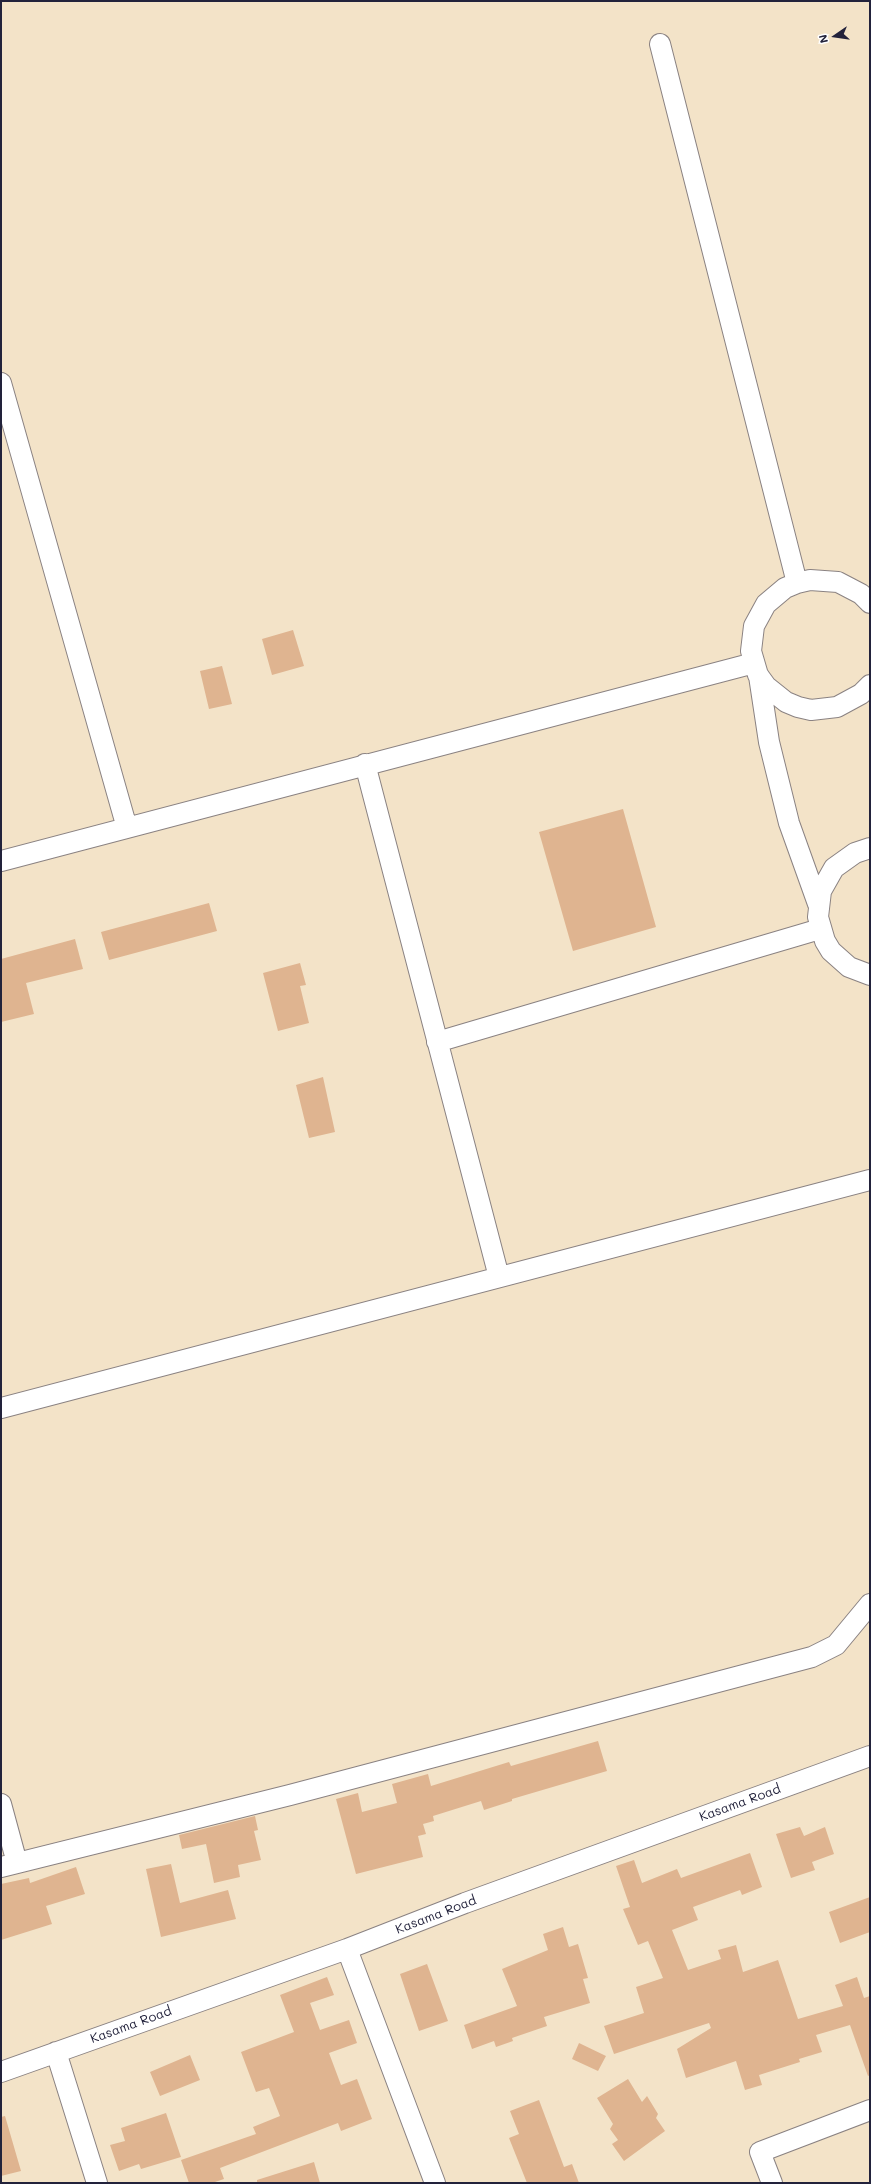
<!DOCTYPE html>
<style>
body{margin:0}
#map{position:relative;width:871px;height:2184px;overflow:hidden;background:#f3e3c8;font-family:Mali,sans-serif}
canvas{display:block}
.frame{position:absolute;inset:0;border:2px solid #22223b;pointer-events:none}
.north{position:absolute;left:815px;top:16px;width:40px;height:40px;-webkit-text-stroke:3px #fff;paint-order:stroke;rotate:257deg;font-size:11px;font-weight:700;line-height:16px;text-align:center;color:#22223b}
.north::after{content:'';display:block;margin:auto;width:14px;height:18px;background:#22223b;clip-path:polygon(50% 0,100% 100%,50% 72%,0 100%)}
</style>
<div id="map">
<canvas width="871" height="2184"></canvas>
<div class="frame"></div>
<div class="north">N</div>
</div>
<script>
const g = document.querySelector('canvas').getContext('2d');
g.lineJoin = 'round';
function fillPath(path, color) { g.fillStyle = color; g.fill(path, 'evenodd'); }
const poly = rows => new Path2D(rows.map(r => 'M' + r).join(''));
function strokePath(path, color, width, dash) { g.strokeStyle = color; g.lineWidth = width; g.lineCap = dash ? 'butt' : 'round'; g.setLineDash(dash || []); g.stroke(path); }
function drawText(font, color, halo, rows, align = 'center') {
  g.font = font + ' Mali,sans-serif'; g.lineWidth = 3; g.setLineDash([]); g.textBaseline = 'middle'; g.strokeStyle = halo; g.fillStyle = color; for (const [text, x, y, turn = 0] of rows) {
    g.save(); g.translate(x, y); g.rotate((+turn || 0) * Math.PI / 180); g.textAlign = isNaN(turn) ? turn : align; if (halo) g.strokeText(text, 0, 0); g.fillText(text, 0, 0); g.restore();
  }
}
fillPath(poly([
 [293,630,304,666,272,675,262,639],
 [222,666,232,704,209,709,200,671],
 [623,809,656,927,573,951,539,832],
 [209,903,217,931,109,960,101,932],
 [75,939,83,969,26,983,34,1014,1,1022,1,959],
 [300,963,306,985,300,986,309,1023,278,1031,263,973],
 [323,1077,335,1132,309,1138,296,1085],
 [598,1741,607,1771,512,1799,512,1801,484,1810,481,1801,433,1816,434,1821,423,1824,426,1834,418,1836,423,1857,356,1874,336,1799,358,1793,362,1812,397,1803,392,1784,428,1774,431,1786,509,1762,511,1766],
 [255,1816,258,1830,254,1831,261,1860,238,1865,240,1877,214,1883,206,1844,182,1849,179,1835],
 [800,1827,804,1836,825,1827,834,1854,812,1862,815,1870,791,1878,776,1834],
 [750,1853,762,1887,742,1895,740,1890,693,1907,698,1920,672,1930,688,1970,721,1959,718,1950,736,1945,743,1972,778,1960,798,2019,843,2006,835,1985,857,1977,864,1998,870,1996,870,2075,868,2076,850,2025,816,2035,822,2052,799,2059,800,2062,759,2075,762,2085,745,2090,736,2061,686,2078,677,2049,711,2028,709,2023,614,2054,604,2026,644,2013,636,1987,663,1978,648,1941,638,1945,623,1909,630,1907,616,1866,634,1860,642,1883,677,1869,681,1878],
 [171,1864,180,1903,228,1890,236,1919,161,1937,146,1869],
 [76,1867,85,1894,46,1906,52,1924,1,1940,1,1884,29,1878,30,1883],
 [870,1897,870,1932,840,1943,829,1912],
 [563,1927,569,1947,578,1944,588,1978,583,1979,590,2003,544,2017,547,2026,512,2038,513,2041,496,2047,494,2041,472,2049,464,2025,517,2006,502,1969,548,1950,543,1934],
 [427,1964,448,2021,419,2031,400,1974],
 [327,1977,334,1995,310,2003,320,2030,349,2020,357,2043,329,2053,341,2085,357,2079,372,2119,341,2131,338,2123,220,2168,224,2179,212,2183,189,2183,181,2160,256,2134,253,2127,280,2116,269,2088,256,2092,241,2052,294,2032,280,1995],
 [579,2043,606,2056,598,2071,572,2059],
 [190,2055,200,2080,160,2096,150,2072],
 [628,2079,642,2102,647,2096,658,2114,656,2118,665,2131,624,2161,612,2144,618,2140,610,2129,613,2124,597,2098],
 [539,2100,564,2167,572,2164,579,2183,527,2183,509,2138,519,2134,510,2111],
 [166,2113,181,2157,141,2169,139,2164,119,2171,110,2145,125,2141,121,2128],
 [5,2116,21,2171,1,2176,1,2117],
 [314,2162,320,2183,257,2183,257,2180]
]), '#dfb490');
const minor = poly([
 [660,44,797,583],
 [1,383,127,828],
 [870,603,861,594,838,582,810,580,797,583,785,588,766,604,754,626,751,651,758,675,766,686,786,702,798,707,811,710,837,707,861,694,870,685],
 [759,676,769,742,789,823,818,904],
 [365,764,499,1277],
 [870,848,855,853,834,868,821,891,818,917,825,941,831,951,849,967,870,975],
 [1,861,754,663],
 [437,1042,820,929],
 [1,1408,870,1180],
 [1,1804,17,1863],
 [1,1867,290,1795,812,1657,836,1645,870,1604],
 [347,1949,435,2183],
 [56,2052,97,2183],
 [1,2072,347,1949,465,1903,870,1756],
 [772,2183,760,2152,870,2110]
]);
strokePath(minor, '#8a8282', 22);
strokePath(minor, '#fff', 20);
drawText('13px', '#22223b', '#fff', [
 ["Kasama Road",740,1803,-20],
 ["Kasama Road",436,1915,-21],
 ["Kasama Road",131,2025,-20]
]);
</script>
